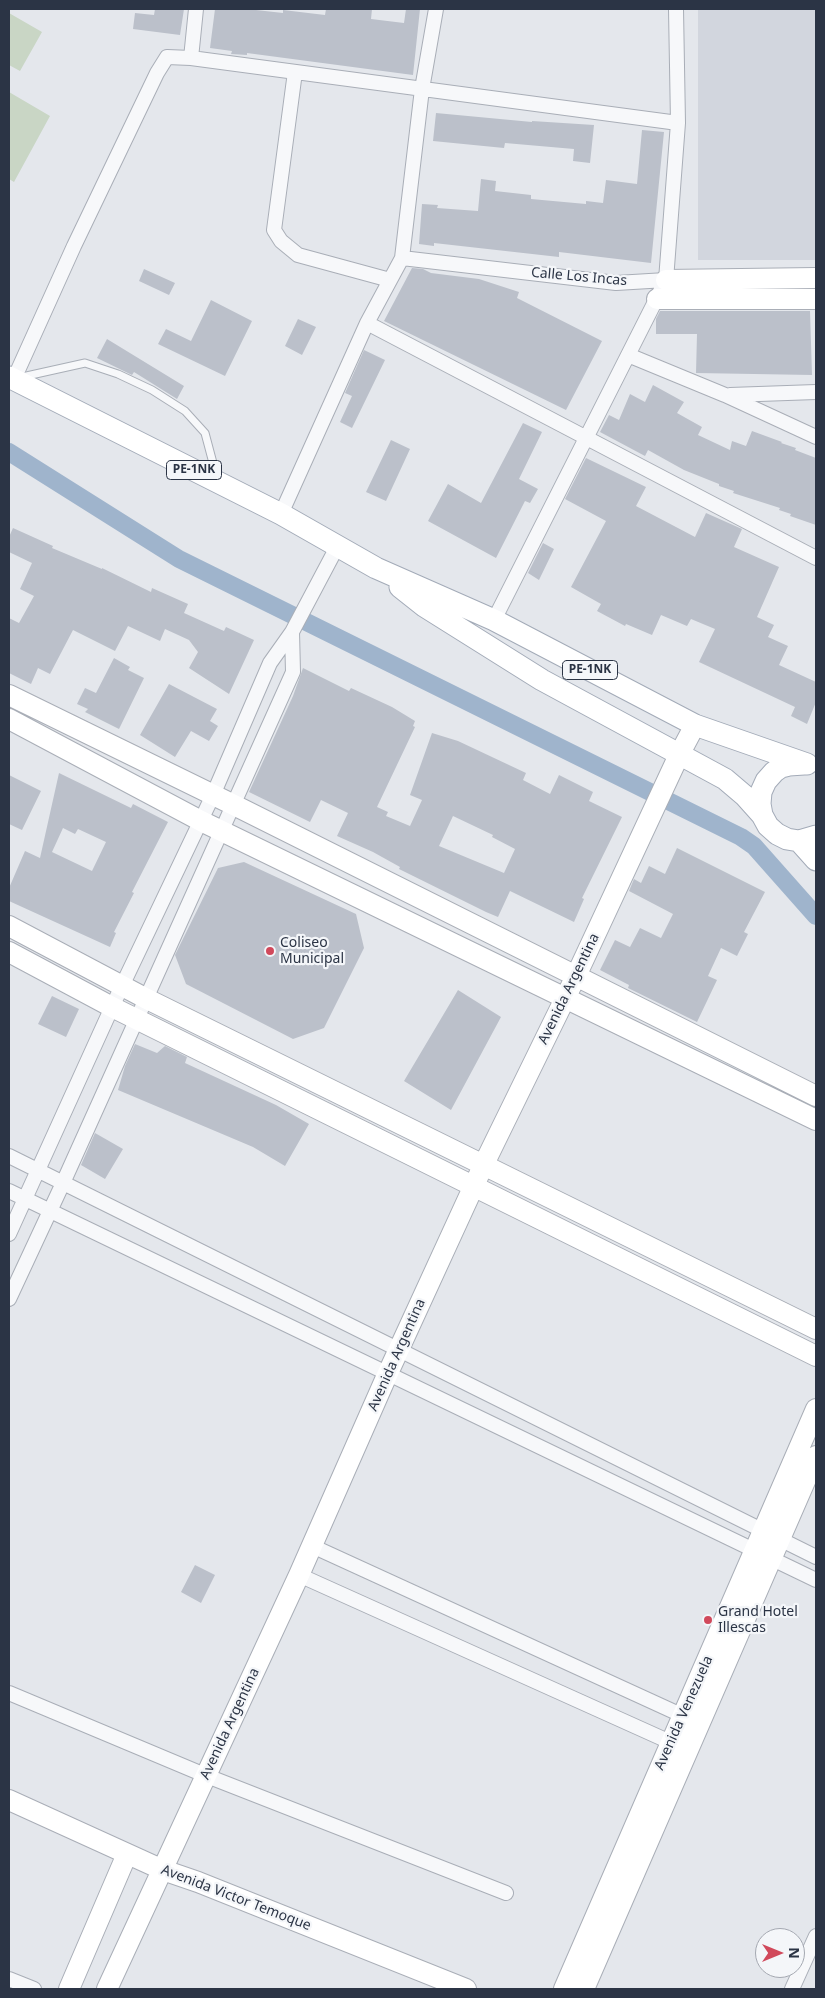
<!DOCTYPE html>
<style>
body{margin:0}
#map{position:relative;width:825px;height:1998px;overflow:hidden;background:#e4e7ec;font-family:"Noto Sans",sans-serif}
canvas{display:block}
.frame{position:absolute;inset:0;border:10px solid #2b3445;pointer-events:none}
.north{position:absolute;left:755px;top:1928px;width:50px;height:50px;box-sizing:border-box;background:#f4f6f9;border:1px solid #a4a8b1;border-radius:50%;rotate:90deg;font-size:14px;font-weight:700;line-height:20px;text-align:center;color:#2b3445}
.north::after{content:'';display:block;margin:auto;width:18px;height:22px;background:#d1495b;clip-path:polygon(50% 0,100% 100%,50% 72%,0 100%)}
</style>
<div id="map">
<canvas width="825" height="1998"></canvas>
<div class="frame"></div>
<div class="north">N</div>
</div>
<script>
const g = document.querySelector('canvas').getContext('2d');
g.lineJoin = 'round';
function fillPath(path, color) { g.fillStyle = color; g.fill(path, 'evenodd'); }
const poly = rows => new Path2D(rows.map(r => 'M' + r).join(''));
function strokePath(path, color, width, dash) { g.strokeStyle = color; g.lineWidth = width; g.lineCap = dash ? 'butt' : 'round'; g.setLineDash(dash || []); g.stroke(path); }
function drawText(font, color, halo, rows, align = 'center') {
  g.font = font + ' "Noto Sans",sans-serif'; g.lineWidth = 4.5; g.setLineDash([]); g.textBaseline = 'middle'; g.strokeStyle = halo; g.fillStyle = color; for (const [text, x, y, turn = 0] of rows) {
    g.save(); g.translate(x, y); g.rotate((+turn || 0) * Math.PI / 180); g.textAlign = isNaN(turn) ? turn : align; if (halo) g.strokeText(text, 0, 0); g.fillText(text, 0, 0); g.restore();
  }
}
fillPath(poly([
 [698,9,816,9,816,260,698,260]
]), '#d2d6de');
fillPath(poly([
 [9,13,42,32,20,71,9,65],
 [9,92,50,116,14,182,9,179]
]), '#c9d6c5');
strokePath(poly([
 [9,452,179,559,741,837,754,846,816,916]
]), '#9fb4cc', 18);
fillPath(poly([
 [155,9,184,9,180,35,133,29,135,13,154,15],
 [215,9,247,9,283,13,283,10,325,15,326,9,372,9,371,19,404,23,406,9,420,9,413,75,247,53,247,55,231,54,232,51,210,48],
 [436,113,532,122,532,121,594,125,590,163,573,161,574,149,505,143,504,148,433,141],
 [642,130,664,132,651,263,559,252,559,257,434,243,434,246,419,244,422,204,438,205,437,208,478,211,481,179,496,181,495,191,531,195,531,199,586,204,586,201,603,203,606,180,637,184],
 [412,268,423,269,431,273,479,279,519,292,517,298,602,341,566,410,384,321],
 [144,269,175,283,169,295,139,281],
 [211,300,252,321,225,376,158,344,166,329,191,341],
 [660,311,810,311,812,375,696,373,697,334,656,334,656,319],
 [298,319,316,327,302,355,285,346],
 [107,339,184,386,177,399,134,372,132,375,97,358],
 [364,350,385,360,352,428,340,422,352,396,345,393],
 [653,385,684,402,677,413,702,427,698,435,730,450,732,441,746,446,752,431,782,442,781,443,796,448,795,450,816,458,816,525,790,516,791,514,779,510,780,508,733,493,734,491,719,486,719,484,684,470,648,450,645,456,600,432,609,415,619,420,630,394,645,402],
 [523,423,542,432,519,479,538,489,530,503,525,501,496,558,428,521,448,484,481,503],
 [391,440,410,449,386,501,366,492],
 [586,458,646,487,636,506,695,537,706,513,742,529,734,547,779,567,757,617,774,625,768,637,788,646,779,665,816,682,816,702,807,724,791,716,795,707,699,662,715,629,691,619,687,626,661,615,652,635,626,624,625,626,597,611,601,604,571,587,606,521,565,499],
 [13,528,53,546,52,548,102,569,102,568,151,592,152,588,188,604,184,613,224,631,226,627,254,640,229,694,189,668,198,652,189,640,165,629,160,641,128,626,115,651,73,630,50,674,38,668,31,684,9,673,9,618,19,623,34,596,20,589,32,563,9,552,9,537],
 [543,543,554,549,539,580,528,573],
 [114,658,130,667,128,670,144,678,119,729,85,712,88,709,77,704,85,688,96,693],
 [303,668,349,691,351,688,392,707,415,721,413,726,415,727,377,807,388,812,386,816,410,826,422,800,410,795,432,733,458,741,526,773,523,780,550,794,559,775,593,792,589,801,622,817,582,898,584,899,574,922,510,891,498,917,486,912,399,869,400,867,373,852,337,836,348,813,321,800,310,822,249,792,293,696],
 [453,816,493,835,492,837,515,849,504,873,439,846],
 [169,684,217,709,210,721,218,726,209,741,191,731,175,757,140,735],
 [59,773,131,808,133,804,168,822,132,892,134,893,114,932,116,933,110,947,9,901,9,888,25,851,40,858],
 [63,828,75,834,78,829,106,842,92,871,52,852],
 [9,775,41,791,22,830,9,824],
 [677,848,765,892,744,932,748,934,737,956,721,948,708,976,717,980,697,1022,628,988,629,985,600,970,615,940,630,947,640,928,661,938,673,914,629,891,634,879,641,883,649,866,665,874],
 [244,862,356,914,364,948,324,1028,293,1039,186,984,175,955,218,868],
 [458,990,501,1017,451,1110,404,1081],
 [52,996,79,1009,66,1037,38,1024],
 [135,1044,157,1053,165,1046,187,1057,185,1063,276,1105,309,1124,285,1166,253,1147,118,1090,125,1066],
 [95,1133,123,1149,105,1179,81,1165],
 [195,1565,215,1575,201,1603,181,1592]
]), '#bbc0ca');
const lane = poly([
 [22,377,85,363,118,374,152,390,185,411,205,433,217,478]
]);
const street = poly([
 [191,58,196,9],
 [295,72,274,230,281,241,298,255,390,280],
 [402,258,616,283,666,280],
 [367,323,816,558],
 [628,355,725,395,816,437],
 [14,379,74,246,157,73,167,57,191,58,678,123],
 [730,395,816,392],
 [281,514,367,323,402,258,422,89,436,9],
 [494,620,666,280,678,123,676,9],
 [9,1156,816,1557],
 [9,1191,816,1580],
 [9,1234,112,1007,213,795,270,663,292,632,337,547],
 [9,1299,63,1183,293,672,292,632],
 [312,1546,690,1719],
 [299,1575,679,1746],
 [9,1693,207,1776,506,1893],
 [9,1979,34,1989],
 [792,1989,816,1936]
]);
const secondary = poly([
 [666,280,816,278],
 [657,299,816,299],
 [9,695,242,809,816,1096],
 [9,719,201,821,816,1120],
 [9,926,145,998,816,1329],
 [9,952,112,1007,816,1356],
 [9,1800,163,1870,198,1882,466,1989],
 [69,1989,127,1854],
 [107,1989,299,1575,388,1373,483,1166,576,976,679,755,695,725],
 [564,1989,816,1409],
 [584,1989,816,1456]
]);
const primary = poly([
 [9,377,281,514,376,568,494,620,695,725,807,764],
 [400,587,424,606,542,680,725,779,745,796,762,815],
 [804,764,789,765,781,767,774,772,766,781,761,792,760,804,762,815,768,826,777,834,787,839,799,841,816,836],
 [799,841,816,860]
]);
strokePath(lane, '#a9aeb7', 9);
strokePath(street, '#a9aeb7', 16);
strokePath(secondary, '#a9aeb7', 22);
strokePath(primary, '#a3abb8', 23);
strokePath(lane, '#f7f8fa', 7);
strokePath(street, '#f7f8fa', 14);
strokePath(secondary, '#fff', 20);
strokePath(primary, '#fff', 21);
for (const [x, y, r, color] of [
 [270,951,5,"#d1495b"],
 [708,1620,5,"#d1495b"]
]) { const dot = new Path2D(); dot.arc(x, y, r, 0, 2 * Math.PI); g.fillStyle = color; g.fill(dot); strokePath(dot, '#f4f6f9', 2); }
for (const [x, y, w] of [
 [194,470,55],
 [590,670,55]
]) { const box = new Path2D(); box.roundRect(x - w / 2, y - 9.5, w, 19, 4); g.fillStyle = '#f4f6f9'; g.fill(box); strokePath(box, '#2b3445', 1); }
drawText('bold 12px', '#2b3445', null, [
 ["PE-1NK",194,470],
 ["PE-1NK",590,670]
]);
drawText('14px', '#2b3445', '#f4f6f9', [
 ["Calle Los Incas",579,277,5],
 ["Avenida Argentina",569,989,-64],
 ["Avenida Argentina",397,1355,-66],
 ["Avenida Venezuela",684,1713,-66],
 ["Avenida Argentina",230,1724,-65],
 ["Avenida Victor Temoque",236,1898,21]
]);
drawText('14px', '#2b3445', '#f4f6f9', [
 ["Coliseo",280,943],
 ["Municipal",280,959],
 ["Grand Hotel",718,1612],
 ["Illescas",718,1628]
], 'left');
</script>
